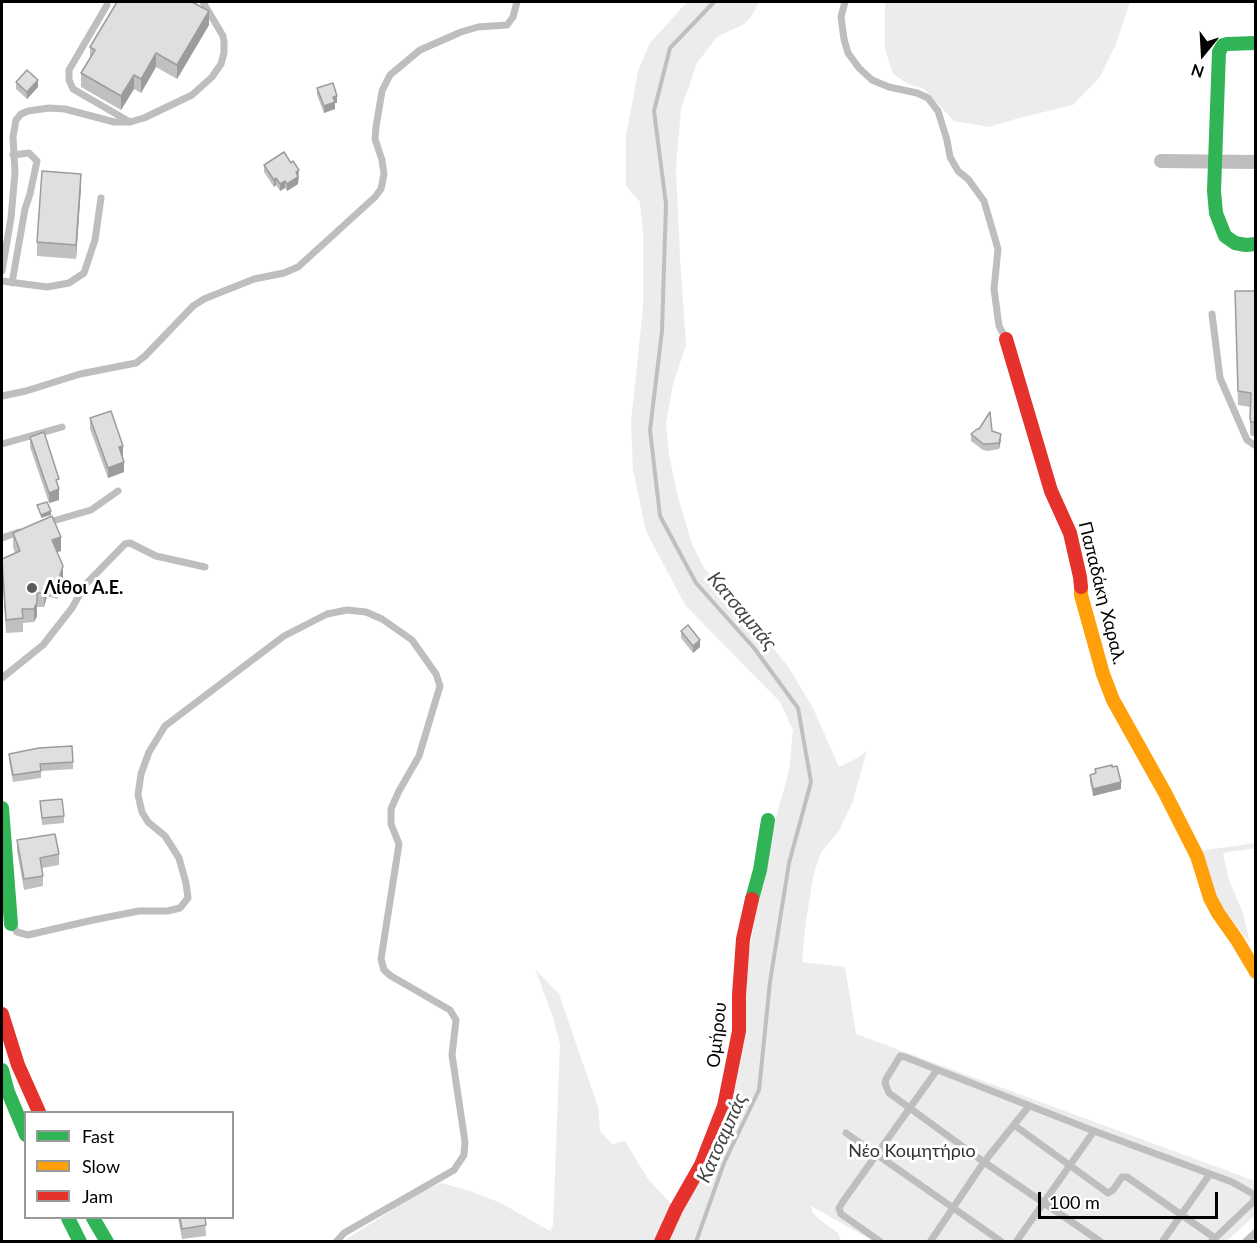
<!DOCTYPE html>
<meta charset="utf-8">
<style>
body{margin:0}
#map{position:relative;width:1257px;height:1243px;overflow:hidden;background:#fff;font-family:Lato,sans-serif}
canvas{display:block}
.frame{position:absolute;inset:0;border:3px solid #000;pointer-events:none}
.legend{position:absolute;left:24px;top:1111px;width:210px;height:108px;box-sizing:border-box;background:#fff;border:2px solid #999;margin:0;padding:8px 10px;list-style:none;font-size:18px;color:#000}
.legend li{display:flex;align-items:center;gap:12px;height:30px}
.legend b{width:30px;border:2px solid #999}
.north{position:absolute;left:1173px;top:24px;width:60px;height:60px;-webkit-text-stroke:4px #fff;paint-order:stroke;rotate:198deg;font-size:16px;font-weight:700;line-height:24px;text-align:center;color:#000}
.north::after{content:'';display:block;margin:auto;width:21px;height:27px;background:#000;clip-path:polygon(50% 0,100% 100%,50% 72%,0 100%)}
.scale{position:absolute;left:1038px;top:1192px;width:180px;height:27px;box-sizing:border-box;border:3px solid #000;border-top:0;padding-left:8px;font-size:18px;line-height:21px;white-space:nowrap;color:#000;-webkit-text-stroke:4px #fff;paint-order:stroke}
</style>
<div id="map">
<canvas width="1257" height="1243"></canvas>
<div class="frame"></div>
<ul class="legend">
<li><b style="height:8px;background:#30b455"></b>Fast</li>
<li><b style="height:8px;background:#ff9f0a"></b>Slow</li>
<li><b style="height:8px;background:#e5322d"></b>Jam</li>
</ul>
<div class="north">N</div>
<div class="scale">100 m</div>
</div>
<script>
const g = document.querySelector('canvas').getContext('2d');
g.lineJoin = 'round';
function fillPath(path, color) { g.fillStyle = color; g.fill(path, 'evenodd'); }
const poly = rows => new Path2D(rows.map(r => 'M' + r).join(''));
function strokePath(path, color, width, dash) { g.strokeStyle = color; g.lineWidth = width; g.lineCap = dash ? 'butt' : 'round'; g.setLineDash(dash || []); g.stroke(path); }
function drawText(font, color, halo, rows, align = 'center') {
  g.font = font + ' Lato,sans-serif'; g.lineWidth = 6; g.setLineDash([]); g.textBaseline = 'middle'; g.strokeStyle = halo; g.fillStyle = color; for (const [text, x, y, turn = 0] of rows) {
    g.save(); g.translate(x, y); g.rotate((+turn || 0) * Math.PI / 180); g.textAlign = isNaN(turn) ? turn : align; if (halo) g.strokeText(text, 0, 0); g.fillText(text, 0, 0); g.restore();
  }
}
fillPath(poly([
 [687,2,759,2,751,17,744,24,717,37,697,63,681,109,676,168,680,257,686,345,673,384,666,423,669,455,679,501,692,544,704,568,743,609,789,668,813,708,839,767,861,756,867,750,853,801,839,831,821,852,814,873,806,921,802,962,845,967,856,1034,1255,1181,1255,1215,1227,1241,873,1241,811,1206,813,1213,820,1220,838,1233,841,1241,667,1241,708,1160,773,828,789,771,793,730,780,702,685,605,646,531,633,470,631,422,643,308,643,232,640,202,626,186,626,136,638,71,650,43],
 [885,2,1130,2,1116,44,1100,77,1073,105,1019,118,989,127,954,121,924,89,908,84,893,74,885,49],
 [1255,843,1255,848,1223,853,1229,880,1243,913,1250,943,1213,896,1199,851],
 [535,969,559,994,598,1107,600,1131,612,1144,625,1141,648,1179,673,1206,656,1241,342,1242,417,1194,441,1183,470,1191,501,1203,550,1231,553,1225,560,1044,552,1014]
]), '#ececec');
strokePath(poly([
 [696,1242,724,1163,759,1090,770,982,789,863,811,782,798,708,754,648,696,583,660,516,650,430,662,331,666,204,654,111,670,48,714,2]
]), '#bfbfbf', 4);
strokePath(poly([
 [845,2,841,17,844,39,848,53,859,68,872,80,889,87,917,93,928,98,938,111,947,140,950,157,958,171,968,179,984,201,998,249,994,289,999,326,1005,337],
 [107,5,69,70,69,80,73,89,130,122],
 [2,271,11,218,15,173,13,137,16,120,21,114,28,111,49,108,65,109,114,122,130,122,144,118,192,95,212,77,221,64,224,53,224,42,223,36,203,2],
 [2,281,47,287,69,283,84,273,95,240,101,198],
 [12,283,25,209,30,194,37,161,29,153,13,155],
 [1212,314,1220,378,1247,440,1256,446],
 [2,396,26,391,80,374,136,363,145,356,193,306,204,299,254,279,284,273,298,267,375,197,381,189,384,174,382,160,375,139,376,127,382,91,390,75,420,50,461,32,478,27,507,25,513,17,517,2],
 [2,444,62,427],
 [46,523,91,510,118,491],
 [2,538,19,532],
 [2,678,43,645,72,608,85,585,125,544,130,543,156,556,205,567],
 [13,926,17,932,28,935,93,920,139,911,167,911,180,908,188,898,186,883,179,858,165,836,148,822,142,812,138,795,141,774,149,752,165,726,284,636,327,614,347,610,366,612,382,619,412,640,436,674,440,686,419,756,399,791,391,809,391,824,399,844,381,959,384,970,391,976,450,1010,456,1020,452,1055,465,1142,464,1155,454,1170,344,1233,336,1242],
 [1014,1125,1108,1193,1113,1190,1122,1177,1127,1177,1215,1238],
 [846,1133,1002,1242],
 [881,1242,841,1214,839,1208,844,1200,937,1070],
 [930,1242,984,1162,1029,1106],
 [1016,1242,1094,1131],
 [1101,1242,984,1162,889,1093,885,1083,886,1079,899,1058,900,1056,905,1057,1094,1131,1232,1182,1255,1195,1253,1202,1211,1242],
 [1162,1242,1210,1174],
 [1245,1242,1256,1232]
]), '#bebebe', 7);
strokePath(poly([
 [1161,161,1256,162]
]), '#bebebe', 14);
strokePath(poly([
 [1256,43,1227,44,1223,45,1219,52,1214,191,1216,213,1225,236,1235,243,1246,245,1256,244],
 [2,808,11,924],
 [752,899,760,870,768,820],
 [2,1070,8,1092,26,1135],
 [68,1218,80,1242],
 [93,1218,107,1242]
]), '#30b455', 14);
strokePath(poly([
 [1081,587,1081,595,1103,674,1113,700,1165,793,1197,856,1210,898,1218,913,1237,940,1256,972]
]), '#ff9f0a', 14);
strokePath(poly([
 [1006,339,1051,491,1070,533,1080,577,1081,587],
 [2,1014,18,1065,39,1112],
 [661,1242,676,1209,701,1165,724,1106,739,1031,739,995,743,939,752,899]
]), '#e5322d', 14);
fillPath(poly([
 [209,25,177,79,156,67,141,93,134,89,121,110,81,87,81,73,90,58,90,47],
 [16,82,38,87,27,99,16,89],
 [317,88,337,103,335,103,335,109,324,113,317,95],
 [264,165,299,177,298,184,287,191,285,188,280,191,276,185,274,187,264,172],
 [81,187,76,259,37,256,37,242],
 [1235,291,1256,291,1256,436,1251,436,1250,432,1250,407,1238,405],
 [90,418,123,456,122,456,124,472,108,478,90,429],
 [992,431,1001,440,999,449,988,451,983,450,971,441,971,434],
 [30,437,59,488,59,500,49,503,30,447],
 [13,533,61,551,57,552,63,580,57,599,47,596,44,607,37,607,37,616,34,622,23,623,23,632,6,633,2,572,2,559,15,553,13,547],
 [681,631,700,647,693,653,681,638],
 [9,754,73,762,73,769,41,771,41,778,13,782,9,761],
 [1112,767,1121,789,1093,796,1090,782,1090,775,1095,773,1095,769],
 [40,801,64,816,64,823,42,825],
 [17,840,59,854,59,865,42,868,43,876,43,886,24,890,17,851],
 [178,1218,205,1218,206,1236,182,1239]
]), '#c0c0c0');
fillPath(poly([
 [209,11,209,25,177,79,177,65],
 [156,53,156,67,141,93,141,79],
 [134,75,134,89,121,110,121,96],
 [38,80,38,87,27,99,27,92],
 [337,96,337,103,335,103,335,109,324,113,324,106,333,97],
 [299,170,298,184,287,191,287,184,296,172],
 [81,174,81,187,76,259,76,245],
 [276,178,276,185,274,187,274,180],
 [285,181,285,188,280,191,280,184],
 [1001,434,1001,440,999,449,999,443],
 [123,446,123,456,119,457,119,447],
 [124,462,124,472,108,478,108,468],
 [59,489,59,500,49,503,49,493],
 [51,511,51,515,41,518,41,515],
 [61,537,61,551,52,554,52,540],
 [63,566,63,580,57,599,57,585],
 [47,582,47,596,44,607,44,593],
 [37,602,37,616,34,622,34,609],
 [700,640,700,647,693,653,693,646],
 [1121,782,1121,789,1093,796,1093,789]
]), '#9c9c9c');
const building = poly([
 [117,2,192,2,209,11,177,65,156,53,141,79,134,75,121,96,81,73,95,50,90,47,117,2],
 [27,70,38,80,27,92,16,82,27,70],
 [333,83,337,96,333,97,335,102,324,106,317,88,333,83],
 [284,152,291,163,293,161,299,170,296,172,298,177,287,184,285,181,280,184,276,178,274,180,264,165,284,152],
 [42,171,81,174,76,245,37,242,42,171],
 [1235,291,1256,291,1256,422,1251,422,1250,418,1251,393,1238,391,1235,291],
 [111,411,123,446,119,447,124,462,108,468,90,418,111,411],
 [990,412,992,431,1001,434,999,443,988,444,983,444,971,434,977,429,979,429,990,412],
 [44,432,59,479,56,480,59,489,49,493,30,437,44,432],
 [47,502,51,511,41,515,37,505,47,502],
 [52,516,61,537,52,540,63,566,57,585,47,582,44,593,37,593,37,602,34,609,22,609,23,618,6,620,2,559,20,551,13,533,52,516],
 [688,625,700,640,693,646,681,631,688,625],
 [72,746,73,762,40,764,41,771,13,775,9,754,39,748,72,746],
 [1112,765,1112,767,1117,766,1121,782,1093,789,1090,775,1096,773,1095,769,1112,765],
 [62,799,64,816,42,818,40,801,62,799],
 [55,834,59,854,40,858,43,876,24,879,17,840,55,834],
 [180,1218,205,1218,206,1225,182,1229,180,1218]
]);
fillPath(building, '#dfdfdf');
strokePath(building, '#9c9c9c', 1.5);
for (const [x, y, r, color] of [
 [32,588,6,"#595959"]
]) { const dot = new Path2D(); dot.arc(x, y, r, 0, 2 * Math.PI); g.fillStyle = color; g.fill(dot); strokePath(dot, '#fff', 2); }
drawText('bold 18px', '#000', '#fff', [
 ["Λίθοι Α.Ε.",44,588]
], 'left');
drawText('18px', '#000', '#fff', [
 ["Παπαδάκη Χαραλ.",1102,593,76],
 ["Ομήρου",717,1035,-84]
]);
drawText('18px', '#333', '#fff', [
 ["Νέο Κοιμητήριο",912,1151]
]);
drawText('italic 20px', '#444', '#fff', [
 ["Κατσαμπάς",742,611,50],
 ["Κατσαμπάς",722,1138,-66]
]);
</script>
